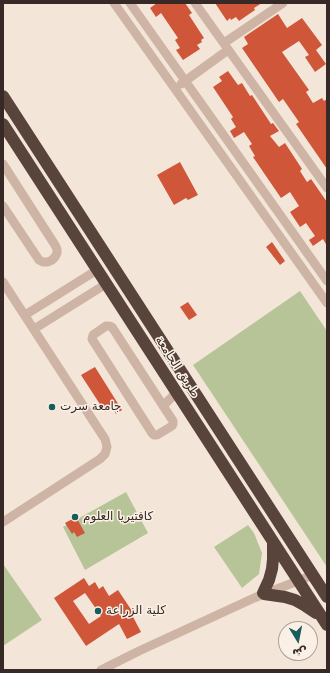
<!DOCTYPE html>
<meta charset="utf-8">
<style>
body{margin:0}
#map{position:relative;width:330px;height:673px;overflow:hidden;background:#f4e5d9;font-family:"DejaVu Sans","Noto Sans Arabic",sans-serif}
canvas{display:block}
.frame{position:absolute;inset:0;border:4px solid #372a26;pointer-events:none}
.north{position:absolute;left:278px;top:621px;width:40px;height:40px;box-sizing:border-box;background:#fbf0e5;border:1px solid #ada199;border-radius:50%;rotate:170deg;font-size:11px;font-weight:700;line-height:16px;text-align:center;color:#372a26}
.north::after{content:'';display:block;margin:auto;width:14px;height:18px;background:#185c5c;clip-path:polygon(50% 0,100% 100%,50% 72%,0 100%)}
</style>
<div id="map">
<canvas width="330" height="673"></canvas>
<div class="frame"></div>
<div class="north">ش</div>
</div>
<script>
const g = document.querySelector('canvas').getContext('2d');
g.lineJoin = 'round';
function fillPath(path, color) { g.fillStyle = color; g.fill(path, 'evenodd'); }
const poly = rows => new Path2D(rows.map(r => 'M' + r).join(''));
function strokePath(path, color, width, dash) { g.strokeStyle = color; g.lineWidth = width; g.lineCap = dash ? 'butt' : 'round'; g.setLineDash(dash || []); g.stroke(path); }
function drawText(font, color, halo, rows, align = 'center') {
  g.font = font + ' "DejaVu Sans","Noto Sans Arabic",sans-serif'; g.lineWidth = 3; g.setLineDash([]); g.textBaseline = 'middle'; g.strokeStyle = halo; g.fillStyle = color; for (const [text, x, y, turn = 0] of rows) {
    g.save(); g.translate(x, y); g.rotate((+turn || 0) * Math.PI / 180); g.textAlign = isNaN(turn) ? turn : align; if (halo) g.strokeText(text, 0, 0); g.fillText(text, 0, 0); g.restore();
  }
}
fillPath(poly([
 [300,291,327,331,327,567,193,365],
 [126,492,148,533,85,570,63,527],
 [248,525,254,533,262,553,259,574,242,588,214,547],
 [3,564,42,620,3,646]
]), '#b7c498');
fillPath(poly([
 [157,3,185,3,192,13,189,15,204,38,201,40,202,42,197,45,200,49,183,60,176,50,180,48,175,40,178,38,161,13,156,17,150,8],
 [215,3,262,3,254,8,255,10,239,21,236,17,231,20,230,18,227,21],
 [278,14,287,28,302,18,322,45,316,50,326,64,315,72,305,57,309,55,299,41,282,52,309,90,306,92,313,103,322,98,324,101,327,99,327,169,296,124,299,122,283,99,279,102,242,48,248,44,244,37],
 [228,71,238,85,242,83,250,96,252,95,271,124,273,123,279,131,270,136,279,147,285,143,302,169,300,171,307,182,311,179,327,202,327,246,323,239,313,246,309,240,315,236,306,223,300,227,290,212,299,206,290,192,281,198,253,157,255,156,249,146,252,144,244,132,234,138,230,131,236,127,231,119,233,117,213,87,222,81,219,77],
 [180,162,198,195,188,200,186,198,174,205,157,175],
 [272,242,285,261,280,265,266,247],
 [188,302,197,315,189,320,180,307],
 [95,367,122,410,116,414,112,408,105,412,81,375],
 [76,517,85,533,77,537,74,532,72,534,65,523],
 [84,578,89,586,95,582,99,589,103,586,109,596,118,590,134,614,132,615,141,632,127,639,119,624,86,646,54,598],
 [85,593,101,616,89,624,73,601]
]), '#d0563a');
strokePath(poly([
 [114,3,327,303],
 [130,3,327,281],
 [195,3,327,188],
 [224,43,283,3],
 [181,84,228,50],
 [3,164,55,245,57,249,57,253,55,257,52,260,48,262,43,262,39,260,3,206],
 [3,282,101,433,105,439,107,447,105,454,100,459,3,522],
 [25,315,97,270],
 [106,326,109,326,112,327,173,421,173,424,172,426,157,435,154,435,152,433,92,339,93,335,106,326],
 [34,329,106,284],
 [163,406,176,393],
 [101,670,139,651,254,598,313,575]
]), '#cdb4a4', 9);
strokePath(poly([
 [3,96,327,597],
 [3,124,327,625],
 [263,593,269,580,272,569,273,559,273,542],
 [264,594,285,597,295,600,304,605,316,613]
]), '#59443c', 12);
for (const [x, y, r, color] of [
 [52,407,4,"#185c5c"],
 [75,517,4,"#185c5c"],
 [98,611,4,"#185c5c"]
]) { const dot = new Path2D(); dot.arc(x, y, r, 0, 2 * Math.PI); g.fillStyle = color; g.fill(dot); strokePath(dot, '#fbf0e5', 1.5); }
drawText('12px', '#372a26', '#fbf0e5', [
 ["طريق الجامعة",177,367,57]
]);
drawText('12px', '#372a26', '#fbf0e5', [
 ["جامعة سرت",60,407],
 ["كافتيريا العلوم",83,517],
 ["كلية الزراعة",106,611]
], 'left');
</script>
